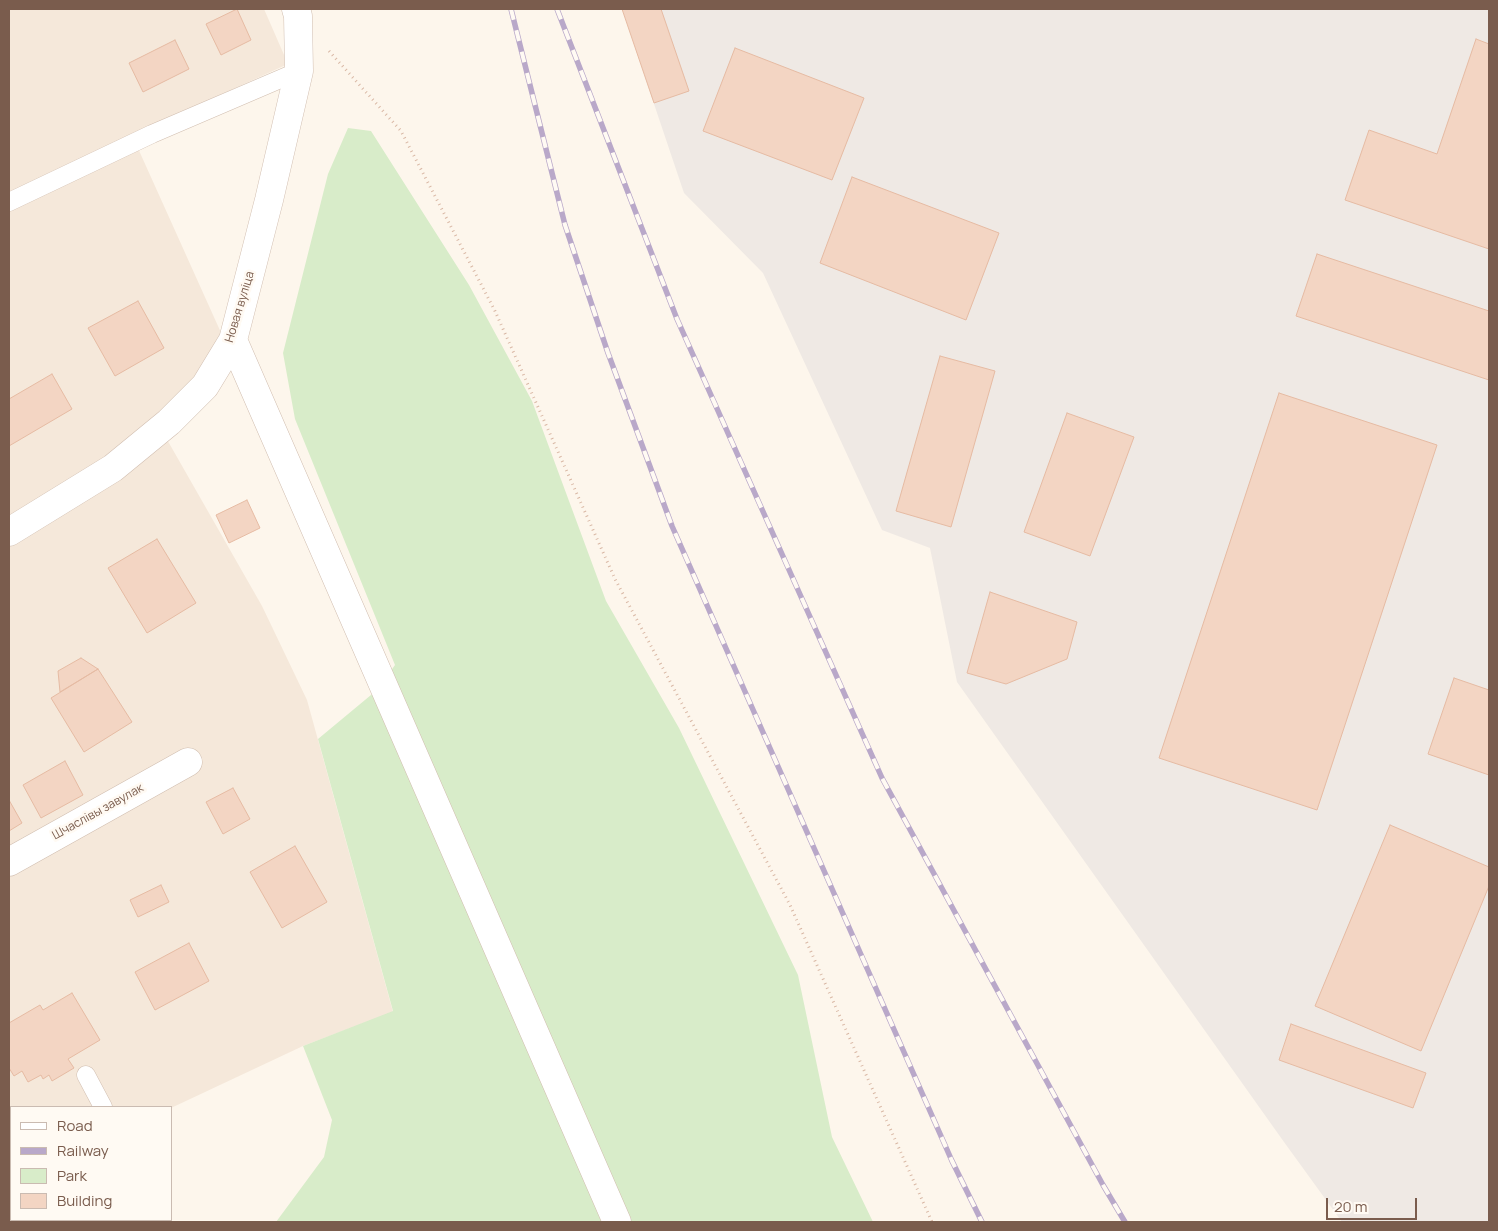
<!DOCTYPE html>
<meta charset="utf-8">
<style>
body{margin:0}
#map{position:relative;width:1498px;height:1231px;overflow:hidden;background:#fdf6ec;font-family:Manrope,sans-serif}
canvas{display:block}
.frame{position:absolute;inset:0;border:10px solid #7a5c4d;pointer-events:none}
.legend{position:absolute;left:10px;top:1106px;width:162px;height:115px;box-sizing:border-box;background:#fffaf3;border:1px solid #cabbb1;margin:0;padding:6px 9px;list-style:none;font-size:15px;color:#7a5c4d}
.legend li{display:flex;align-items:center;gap:10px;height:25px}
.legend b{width:25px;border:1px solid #cabbb1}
.scale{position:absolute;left:1326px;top:1198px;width:91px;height:22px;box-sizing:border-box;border:2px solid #7a5c4d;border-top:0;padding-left:6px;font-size:15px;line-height:18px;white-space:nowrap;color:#7a5c4d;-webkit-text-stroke:4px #fffaf3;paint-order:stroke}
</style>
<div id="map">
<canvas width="1498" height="1231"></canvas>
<div class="frame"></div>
<ul class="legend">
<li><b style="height:6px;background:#fff"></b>Road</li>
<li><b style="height:6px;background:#b9a8c9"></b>Railway</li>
<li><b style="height:14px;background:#d8ecc9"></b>Park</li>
<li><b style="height:14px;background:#f3d5c3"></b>Building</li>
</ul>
<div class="scale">20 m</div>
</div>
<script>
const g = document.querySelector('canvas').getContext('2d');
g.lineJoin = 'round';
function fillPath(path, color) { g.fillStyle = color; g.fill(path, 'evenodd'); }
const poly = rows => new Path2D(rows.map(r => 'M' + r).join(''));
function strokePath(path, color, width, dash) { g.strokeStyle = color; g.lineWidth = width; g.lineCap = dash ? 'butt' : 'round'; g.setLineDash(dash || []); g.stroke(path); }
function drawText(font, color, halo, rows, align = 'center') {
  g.font = font + ' Manrope,sans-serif'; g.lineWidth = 5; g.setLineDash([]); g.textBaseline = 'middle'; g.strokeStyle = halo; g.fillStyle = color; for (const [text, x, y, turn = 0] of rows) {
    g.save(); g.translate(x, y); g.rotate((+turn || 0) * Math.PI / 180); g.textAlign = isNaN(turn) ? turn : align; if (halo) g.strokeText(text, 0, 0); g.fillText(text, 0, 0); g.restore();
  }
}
fillPath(poly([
 [9,9,264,9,288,64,132,135,227,346,157,422,262,606,307,700,393,1012,303,1046,171,1108,11,1107,11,1184,9,1185]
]), '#f5e8da');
fillPath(poly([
 [622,9,1489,9,1489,1222,1342,1222,1284,1142,957,682,930,548,882,530,763,273,684,193]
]), '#efe9e4');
fillPath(poly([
 [348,128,371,131,469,285,532,401,606,601,679,728,798,975,832,1137,873,1222,276,1222,324,1157,332,1120,303,1046,393,1011,318,739,377,690,395,665,295,419,283,353,328,174]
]), '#d8ecc9');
const building = poly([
 [237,9,251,40,221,55,206,24,237,9],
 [622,9,661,9,689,91,654,103,622,9],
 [1476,39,1489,44,1489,249,1345,200,1369,130,1437,154,1476,39],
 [175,40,189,69,143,92,129,63,175,40],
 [735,48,864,98,832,180,703,131,735,48],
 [852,177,999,233,966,320,820,263,852,177],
 [1317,254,1489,311,1489,380,1296,316,1317,254],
 [138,301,164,348,115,376,88,328,138,301],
 [940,356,995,371,951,527,896,511,940,356],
 [52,374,72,409,9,446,9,399,52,374],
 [1279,393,1437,445,1317,810,1159,758,1279,393],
 [1067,413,1134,437,1090,556,1024,532,1067,413],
 [247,500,260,528,229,543,216,515,247,500],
 [157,539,196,603,147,633,108,568,157,539],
 [990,592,1077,622,1067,659,1006,684,967,673,990,592],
 [81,658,98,669,60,692,58,671,81,658],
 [98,669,132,722,84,752,51,698,98,669],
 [1454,678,1489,690,1489,775,1428,754,1454,678],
 [65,761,83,795,41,818,23,785,65,761],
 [233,788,250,819,223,834,206,802,233,788],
 [9,800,22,823,9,831,9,800],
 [1390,825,1489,867,1489,886,1421,1051,1315,1006,1390,825],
 [295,846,327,902,282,928,250,872,295,846],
 [161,885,169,902,138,917,130,900,161,885],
 [189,943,209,981,155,1010,135,972,189,943],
 [72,993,100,1040,68,1059,74,1068,52,1081,49,1075,43,1079,41,1075,28,1082,22,1071,14,1076,9,1068,9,1023,40,1005,43,1010,72,993],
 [1291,1024,1426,1073,1413,1108,1279,1060,1291,1024]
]);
fillPath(building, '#f3d5c3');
strokePath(building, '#e6bba3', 1);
const service = poly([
 [9,202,152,134,299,71],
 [86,1075,103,1107],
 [132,1222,136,1220]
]);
const minor = poly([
 [233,340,617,1222],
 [9,532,113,468,169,422,205,386,233,340,269,200,299,71,298,16,296,9],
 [9,862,188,762]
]);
strokePath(service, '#d1beb0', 19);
strokePath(minor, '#d1beb0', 29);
strokePath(poly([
 [329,51,401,131,495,311,615,579,790,905,932,1222]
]), '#d9b8a5', 3, [1, 4]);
strokePath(service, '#fff', 18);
strokePath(minor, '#fff', 28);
const rail = poly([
 [511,9,565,225,608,353,672,526,952,1161,982,1222],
 [557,9,677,319,882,778,1103,1185,1125,1222]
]);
strokePath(rail, '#b9a8c9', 5.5);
strokePath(rail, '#fffaf3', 4, [11]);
drawText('12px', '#7a5c4d', '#fffaf3', [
 ["Новая вуліца",240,307,-73],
 ["Шчаслівы завулак",98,812,-29]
]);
</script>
